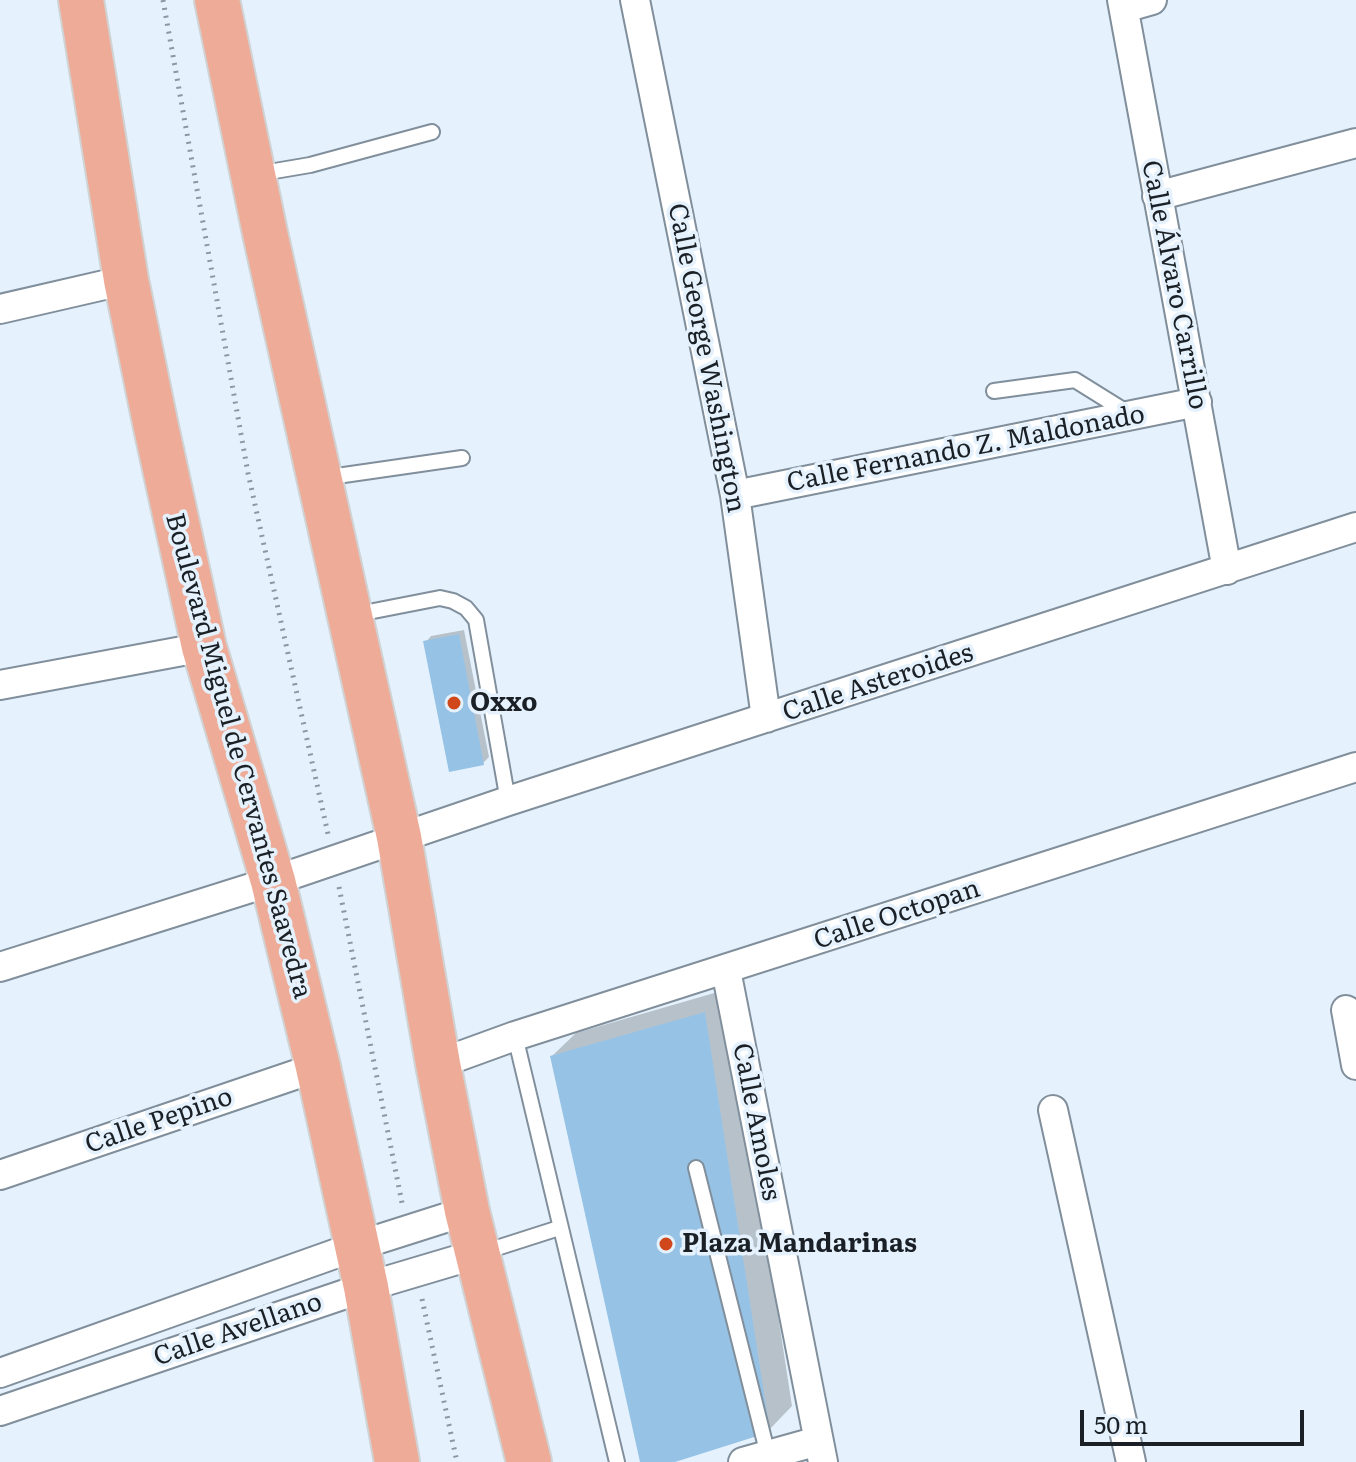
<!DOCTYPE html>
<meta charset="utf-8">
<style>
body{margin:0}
#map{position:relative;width:1356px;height:1462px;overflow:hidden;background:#e5f2fd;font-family:Literata,serif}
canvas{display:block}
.scale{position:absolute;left:1080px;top:1410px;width:224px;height:36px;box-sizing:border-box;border:4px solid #1a2025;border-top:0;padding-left:10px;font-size:24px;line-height:28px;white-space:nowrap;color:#1a2025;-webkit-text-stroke:6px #e5f2fd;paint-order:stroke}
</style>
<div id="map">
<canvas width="1356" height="1462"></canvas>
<div class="scale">50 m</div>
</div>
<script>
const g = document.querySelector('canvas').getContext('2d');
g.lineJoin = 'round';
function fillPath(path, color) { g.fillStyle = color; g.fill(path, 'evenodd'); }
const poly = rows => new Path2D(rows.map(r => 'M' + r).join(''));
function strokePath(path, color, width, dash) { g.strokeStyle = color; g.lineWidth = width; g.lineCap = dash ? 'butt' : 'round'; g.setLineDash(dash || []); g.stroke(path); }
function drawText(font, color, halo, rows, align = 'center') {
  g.font = font + ' Literata,serif'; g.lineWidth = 7; g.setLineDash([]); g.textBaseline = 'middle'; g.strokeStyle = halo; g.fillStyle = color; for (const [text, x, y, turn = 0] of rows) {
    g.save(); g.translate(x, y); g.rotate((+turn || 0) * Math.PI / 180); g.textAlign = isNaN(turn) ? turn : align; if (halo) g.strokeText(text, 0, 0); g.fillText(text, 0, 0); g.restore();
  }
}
fillPath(poly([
 [464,630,489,757,483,763,426,642,431,636],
 [728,989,792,1406,769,1430,669,1462,642,1462,552,1056,576,1033]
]), '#0003');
fillPath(poly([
 [459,634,484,765,449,772,423,641],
 [705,1012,770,1432,675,1462,640,1462,550,1056]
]), '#96c2e5');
const lane = poly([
 [257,174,310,165,432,132],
 [994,391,1075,380,1128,413],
 [323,478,462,458],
 [353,615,440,598,453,601,466,608,476,620,508,801],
 [515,1036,617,1462],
 [696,1168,768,1455],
 [481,1253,559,1228]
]);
const street = poly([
 [635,0,735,495,766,718],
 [1122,0,1227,570],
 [1124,8,1152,0],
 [1157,196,1356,143],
 [0,309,126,280],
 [735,495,1197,402],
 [0,685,204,647],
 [0,967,273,881,508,801,1356,527],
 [726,970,823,1462],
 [1346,1010,1356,1065],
 [438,1064,515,1036,1356,767],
 [1053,1110,1131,1462],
 [0,1175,318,1067],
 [0,1373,357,1246,467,1211],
 [0,1411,366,1287,477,1254],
 [743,1462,818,1441]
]);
const primary = poly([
 [81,0,126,280,156,427,204,647,273,881,318,1067,366,1287,397,1462],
 [217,0,265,233,399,837,438,1064,467,1211,529,1462]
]);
strokePath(lane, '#808f9b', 18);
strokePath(street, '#808f9b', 32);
strokePath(primary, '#d1d2d3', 48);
strokePath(poly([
 [163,0,248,473,328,834],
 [339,887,402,1203],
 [422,1299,457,1462]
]), '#8d97a0', 5, [2, 6]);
strokePath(lane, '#fff', 14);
strokePath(street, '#fff', 28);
strokePath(primary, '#eeac98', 44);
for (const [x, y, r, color] of [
 [454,703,8,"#cf471a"],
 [666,1244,8,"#cf471a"]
]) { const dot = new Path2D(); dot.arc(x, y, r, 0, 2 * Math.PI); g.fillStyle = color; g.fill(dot); strokePath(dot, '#e5f2fd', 3); }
drawText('26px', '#1a2025', '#e5f2fd', [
 ["Calle Álvaro Carrillo",1174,285,79],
 ["Calle George Washington",706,358,79],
 ["Calle Fernando Z. Maldonado",966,449,-11],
 ["Calle Asteroides",878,683,-18],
 ["Boulevard Miguel de Cervantes Saavedra",238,756,75],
 ["Calle Octopan",897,915,-18],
 ["Calle Pepino",159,1121,-19],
 ["Calle Amoles",756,1122,79],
 ["Calle Avellano",238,1330,-19]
]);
drawText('bold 26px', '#1a2025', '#e5f2fd', [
 ["Oxxo",470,703],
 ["Plaza Mandarinas",682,1244]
], 'left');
</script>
